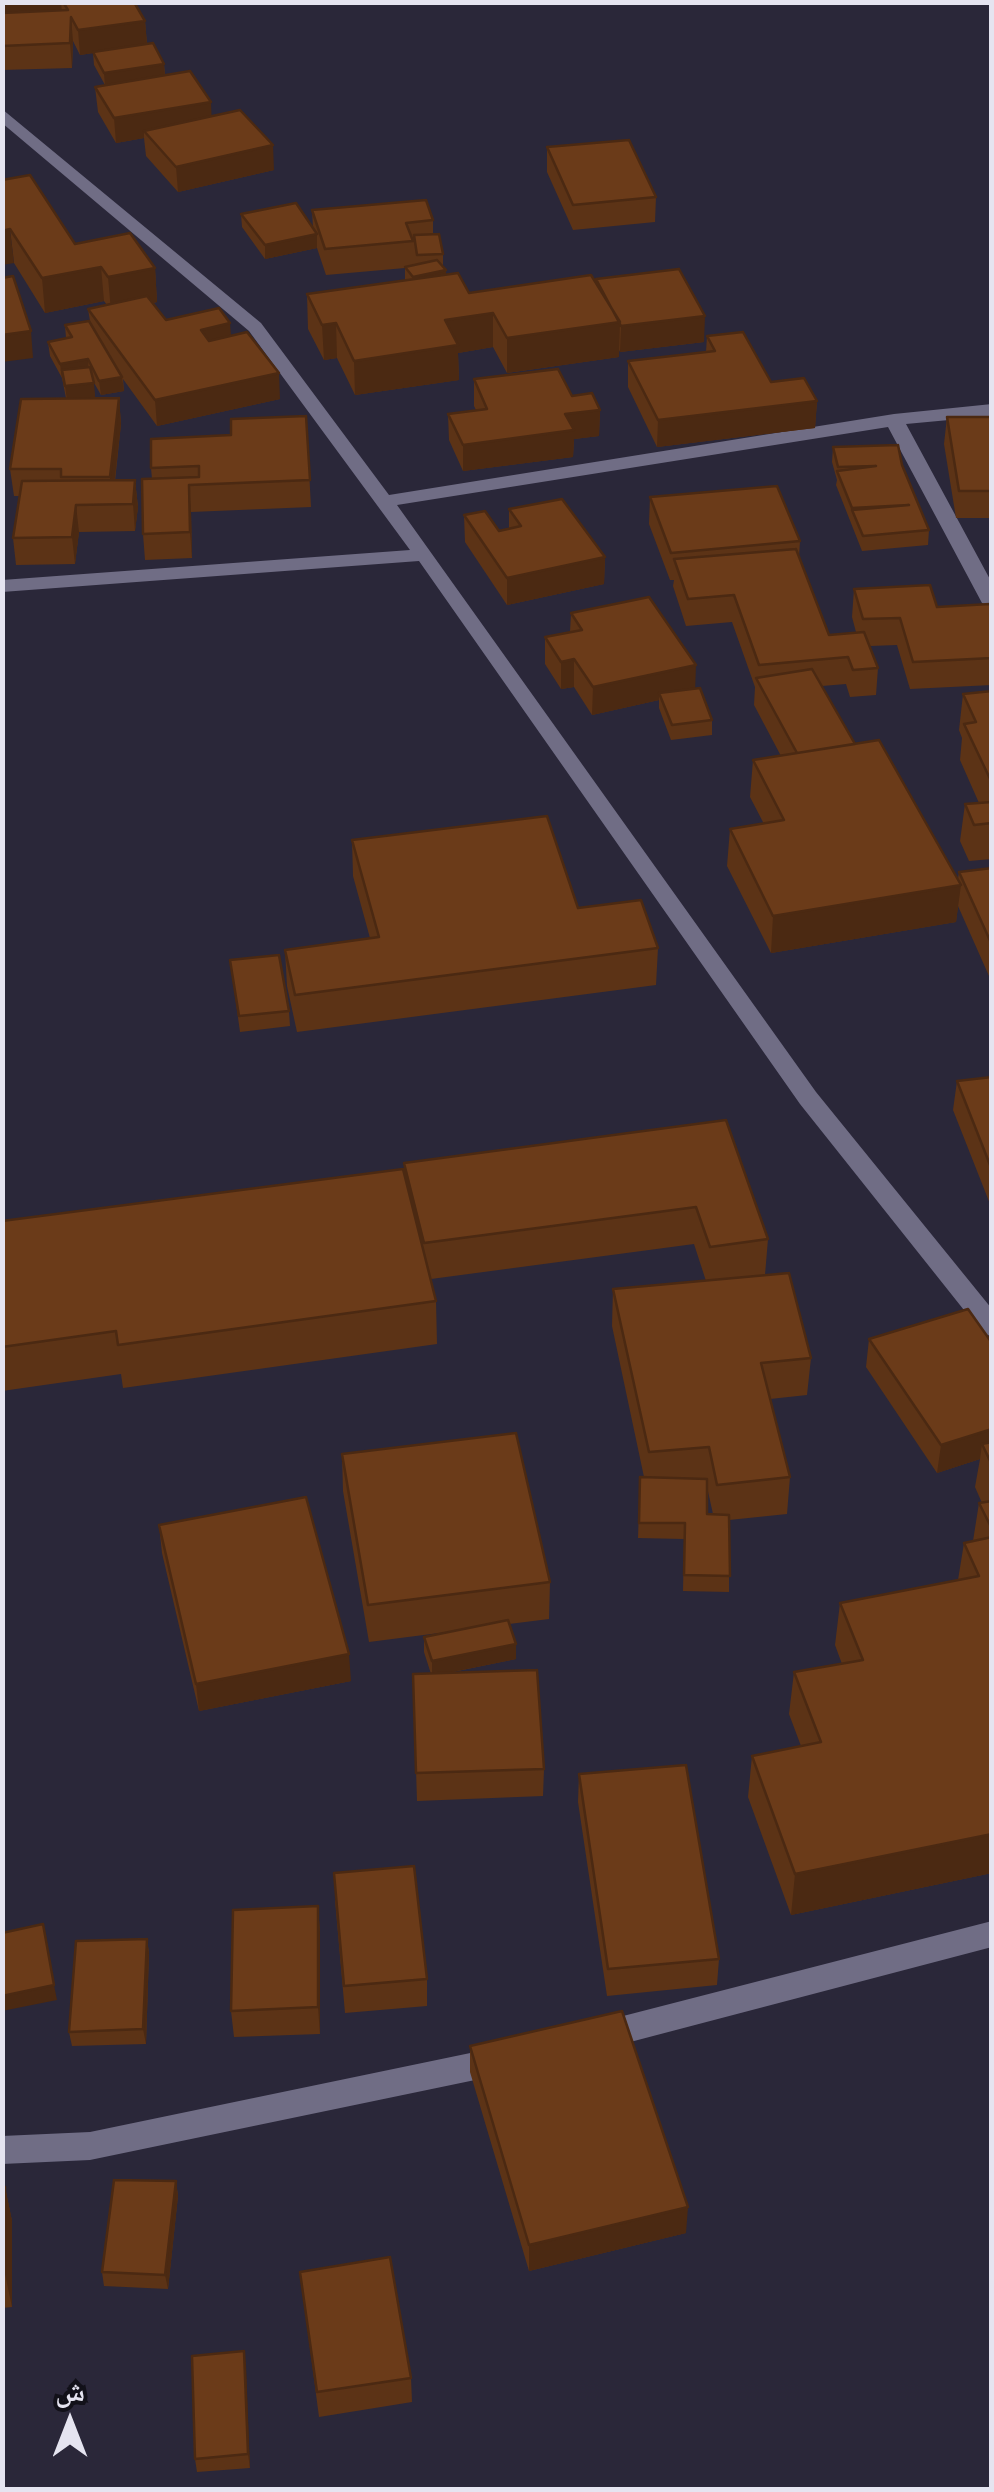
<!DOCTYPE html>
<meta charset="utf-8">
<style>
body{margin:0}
#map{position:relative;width:994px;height:2492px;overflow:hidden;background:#2a2739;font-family:"Varela Round","Noto Naskh Arabic",sans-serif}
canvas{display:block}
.frame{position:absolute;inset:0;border:5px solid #e5e4f0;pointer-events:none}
.north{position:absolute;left:20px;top:2372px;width:100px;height:100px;-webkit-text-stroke:8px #121119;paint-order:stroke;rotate:0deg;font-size:28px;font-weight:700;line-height:40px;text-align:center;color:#e5e4f0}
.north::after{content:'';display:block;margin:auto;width:35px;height:45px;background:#e5e4f0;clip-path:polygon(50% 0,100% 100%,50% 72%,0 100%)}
</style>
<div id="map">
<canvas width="994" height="2492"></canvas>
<div class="frame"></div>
<div class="north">ش</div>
</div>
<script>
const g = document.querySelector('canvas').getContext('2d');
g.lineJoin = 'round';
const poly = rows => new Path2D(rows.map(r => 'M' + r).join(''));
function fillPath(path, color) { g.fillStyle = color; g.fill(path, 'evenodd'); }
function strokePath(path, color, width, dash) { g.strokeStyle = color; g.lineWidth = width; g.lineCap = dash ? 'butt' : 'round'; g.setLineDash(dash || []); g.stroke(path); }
fillPath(poly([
 [2,109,261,323,389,495,894,414,992,404,992,416,906,424,992,583,992,609,982,603,888,427,397,505,816,1092,992,1309,992,1336,983,1334,800,1104,419,561,2,592,2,580,410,550,249,331,2,123,2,109],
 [992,1921,992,1947,596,2051,585,2047,580,2037,585,2027,596,2023,992,1921],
 [504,2046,515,2050,520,2060,515,2070,504,2074,90,2160,2,2164,2,2136,90,2132,504,2046]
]), '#706d85');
fillPath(poly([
 [2,2,134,2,145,21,147,44,164,64,165,75,274,170,178,192,146,156,144,138,116,143,98,112,95,87,105,85,94,65,93,53,80,55,73,41,72,68,2,70],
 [547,147,656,197,655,222,573,230,547,172],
 [4,180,75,244,155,268,157,302,153,303,166,320,231,336,280,399,157,426,123,379,124,391,101,395,93,381,95,397,86,398,119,398,121,424,115,481,135,480,138,507,135,531,79,532,75,564,16,565,13,538,20,496,14,496,10,469,66,398,62,378,50,356,48,342,66,338,65,325,90,321,88,309,107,305,104,301,45,313,14,263],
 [312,210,433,220,433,234,443,254,443,267,446,275,469,293,596,283,596,279,704,342,620,352,619,350,619,357,507,373,493,347,458,353,459,380,355,395,337,358,324,360,308,329,307,294,405,281,405,268,326,275,317,248,265,259,242,227,241,214,313,228],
 [707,336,771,382,817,401,815,428,657,447,628,387,628,361,706,352],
 [474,379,572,396,600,410,599,436,574,439,573,457,463,471,449,440,448,414,476,410,474,406],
 [306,416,311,507,191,512,192,558,145,560,143,534,152,479,151,468,231,435],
 [947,417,992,417,992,518,956,518,944,444],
 [833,447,902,465,929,530,928,545,862,551,836,485,837,480,832,462],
 [650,497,800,541,799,557,829,635,856,632,852,617,854,589,937,607,992,609,992,685,910,689,897,645,870,646,878,668,876,695,850,697,846,684,822,686,855,744,958,879,959,872,992,868,992,975,989,976,958,906,956,922,771,953,727,866,730,829,764,824,750,797,753,760,781,756,754,705,755,687,732,622,686,626,673,586,674,580,670,580,649,524],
 [509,509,605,557,604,584,507,605,465,542,464,515,499,531,509,528],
 [571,613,695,689,712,720,712,735,671,740,659,708,659,700,592,715,574,687,561,689,545,664,545,637,570,632],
 [992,691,992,859,969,861,960,841,965,804,979,803,960,760,962,738,959,730,963,694],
 [352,840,578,908,658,948,656,985,297,1032,287,986,285,950,370,938,353,876],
 [230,960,289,1011,290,1026,240,1032],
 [992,1077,992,1209,953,1110,957,1081],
 [726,1120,768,1239,765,1275,811,1358,807,1395,770,1399,790,1477,787,1514,729,1520,729,1592,683,1591,684,1539,638,1538,640,1477,644,1477,612,1326,613,1289,706,1281,694,1244,431,1279,436,1301,437,1344,123,1388,121,1374,2,1391,2,1221,405,1176,404,1163],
 [707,1487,713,1514,707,1514],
 [869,1339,992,1343,992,1873,791,1915,748,1797,752,1756,801,1746,789,1714,794,1672,842,1664,835,1645,840,1603,958,1580,964,1543,973,1541,979,1503,982,1503,975,1487,980,1459,937,1473,866,1367],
 [342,1454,550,1582,549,1619,509,1624,516,1644,516,1659,448,1673,544,1769,543,1796,417,1801,413,1674,431,1674,424,1652,424,1637,447,1632,369,1642,343,1491],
 [159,1525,351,1681,199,1711,162,1553],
 [579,1774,719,1959,717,1985,607,1996,578,1802],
 [335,1900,427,1979,427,2006,345,2013],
 [318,1906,320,1933,320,2034,234,2037,231,2011],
 [147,1939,149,1953,146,2044,72,2046,69,2032],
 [470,2046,686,2233,529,2271,470,2072],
 [176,2181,178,2196,168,2289,104,2286,102,2272],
 [2,2187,5,2187,12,2221,12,2307,2,2308],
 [300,2272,411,2378,412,2402,319,2417],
 [244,2351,250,2468,197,2472,195,2459]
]), '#5c3316');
fillPath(poly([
 [2,2,61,2,62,13,2,23],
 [71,17,73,41,72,68,70,43],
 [145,21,147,45,80,55,78,30],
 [164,64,165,78,105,86,104,73],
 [211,102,212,127,144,131,144,138,116,143,114,118],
 [273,145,274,170,178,192,176,167],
 [10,229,14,263,2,265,2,231],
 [317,234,317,248,265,259,265,245],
 [101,267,104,301,45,313,42,278],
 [155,268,157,302,111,311,108,277],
 [446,270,446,284,414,291,413,277],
 [493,313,493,347,458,353,459,380,355,395,354,361,445,320],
 [705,316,704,342,620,352,621,326],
 [620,322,619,357,507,373,507,338],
 [230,323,232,349,203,356,201,330],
 [336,323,337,358,324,360,322,325],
 [31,331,33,358,2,362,2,335],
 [88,359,89,373,62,370,62,378,60,364],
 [279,373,280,399,157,426,155,400],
 [122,377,124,391,101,395,99,381],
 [94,383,95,397,67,400,65,386],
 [119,398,121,424,112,503,110,477],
 [817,401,815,428,657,447,658,420],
 [600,410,599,436,574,439,573,457,463,471,463,445,565,414],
 [135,480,138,507,135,531,133,504],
 [189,485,191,512,192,558,190,532],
 [76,505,79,532,75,564,72,537],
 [605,557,604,584,507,605,507,578],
 [574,659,574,687,561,689,561,662],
 [696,665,695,693,659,693,659,700,592,715,593,687],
 [961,885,956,922,771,953,773,916],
 [992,1429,992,1456,982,1444,980,1459,937,1473,941,1445],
 [516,1644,516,1659,432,1676,432,1661],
 [349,1654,351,1681,199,1711,196,1684],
 [992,1834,992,1873,791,1915,795,1874],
 [318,1906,320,1933,320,2034,318,2007],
 [147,1939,149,1953,146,2044,143,2029],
 [54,1985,57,2000,2,2011,2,1996],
 [176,2181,178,2196,168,2289,165,2275],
 [5,2187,12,2221,12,2307,5,2274],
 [688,2207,686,2233,529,2271,529,2245],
 [244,2351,246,2365,250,2468,248,2454]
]), '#4b2912');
const building = poly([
 [63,2,134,2,145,21,78,30,71,17,70,43,2,46,2,13,68,10,63,2],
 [153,43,164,64,104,73,93,52,153,43],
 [190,71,211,102,114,118,95,87,190,71],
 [240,110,273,145,176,167,144,131,240,110],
 [629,140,656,197,573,205,547,147,629,140],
 [30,175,75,244,130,233,155,268,108,277,101,267,42,278,10,229,2,231,2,180,30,175],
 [426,200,433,220,406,223,413,241,325,249,312,210,426,200],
 [296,203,317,234,265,245,241,214,296,203],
 [439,234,443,254,417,255,414,235,439,234],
 [437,260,446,270,413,277,405,267,437,260],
 [679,269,705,316,621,326,596,279,679,269],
 [458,273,469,293,591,275,620,322,507,338,493,313,445,320,458,345,354,361,336,323,322,325,307,294,458,273],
 [13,276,31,331,2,335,2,278,13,276],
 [147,296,166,320,219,308,230,323,201,330,209,341,247,332,279,373,155,400,88,309,147,296],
 [89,321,122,377,99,381,88,359,60,364,48,342,72,337,65,325,89,321],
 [743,332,771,382,804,378,817,401,658,420,628,361,715,351,707,336,743,332],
 [90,367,94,383,65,386,62,370,90,367],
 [558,369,572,396,592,393,600,410,565,414,574,430,463,445,448,414,487,409,474,379,558,369],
 [119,398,110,477,61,477,61,469,10,469,21,399,119,398],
 [306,416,310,480,189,485,190,532,143,534,142,479,199,477,199,466,151,468,151,439,231,435,231,419,306,416],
 [947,417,992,417,992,491,959,491,947,417],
 [898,445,902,465,929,530,863,536,852,510,909,505,852,508,837,471,876,466,838,467,833,447,898,445],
 [135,480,133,504,76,505,72,537,13,538,22,481,135,480],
 [777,486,800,541,671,553,650,497,777,486],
 [562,499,605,557,507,578,464,515,485,511,499,531,521,526,509,509,562,499],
 [796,549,829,635,864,632,878,668,853,670,848,657,759,665,734,595,688,599,674,559,796,549],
 [930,585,937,607,990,604,992,609,992,658,913,662,900,618,863,619,854,589,930,585],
 [649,597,696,665,593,687,574,659,561,662,545,637,582,630,571,613,649,597],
 [812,669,855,744,797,753,756,678,812,669],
 [700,688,712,720,672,725,659,693,700,688],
 [992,691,992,783,964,724,976,722,963,694,992,691],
 [879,740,961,885,773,916,730,829,784,820,753,760,879,740],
 [992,802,992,823,974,825,965,804,992,802],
 [547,816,578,908,641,900,658,948,295,995,285,950,379,937,352,840,547,816],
 [992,868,992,945,959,872,992,868],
 [279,955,289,1011,239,1016,230,960,279,955],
 [992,1077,992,1170,957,1081,992,1077],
 [726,1120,768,1239,710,1247,696,1207,424,1243,404,1163,726,1120],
 [403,1169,436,1301,118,1345,116,1331,2,1347,2,1221,403,1169],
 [789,1273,811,1358,761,1363,790,1477,717,1485,709,1447,649,1452,613,1289,789,1273],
 [968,1309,992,1343,992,1429,941,1445,869,1339,968,1309],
 [516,1433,550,1582,368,1605,342,1454,516,1433],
 [992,1442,992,1465,982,1444,992,1442],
 [640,1477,707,1479,707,1514,729,1515,730,1576,684,1575,685,1523,639,1523,640,1477],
 [306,1497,349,1654,196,1684,159,1525,306,1497],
 [992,1501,992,1529,979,1503,992,1501],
 [992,1537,992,1834,795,1874,752,1756,821,1742,794,1672,863,1660,840,1603,979,1576,964,1543,992,1537],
 [508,1620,516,1644,432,1661,424,1637,508,1620],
 [537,1670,544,1769,416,1773,413,1674,537,1670],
 [686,1765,719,1959,608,1969,579,1774,686,1765],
 [414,1866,427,1979,344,1986,334,1873,414,1866],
 [318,1906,318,2007,231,2011,233,1910,318,1906],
 [43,1924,54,1985,2,1996,2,1933,43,1924],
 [147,1939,143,2029,69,2032,76,1941,147,1939],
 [622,2011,688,2207,529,2245,470,2046,622,2011],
 [114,2180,176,2181,165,2275,102,2272,114,2180],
 [2,2187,5,2187,5,2274,2,2274,2,2187],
 [390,2257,411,2378,317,2392,300,2272,390,2257],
 [244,2351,248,2454,195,2459,192,2356,244,2351]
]);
fillPath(building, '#6b3b19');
strokePath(building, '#4b2912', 2.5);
</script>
